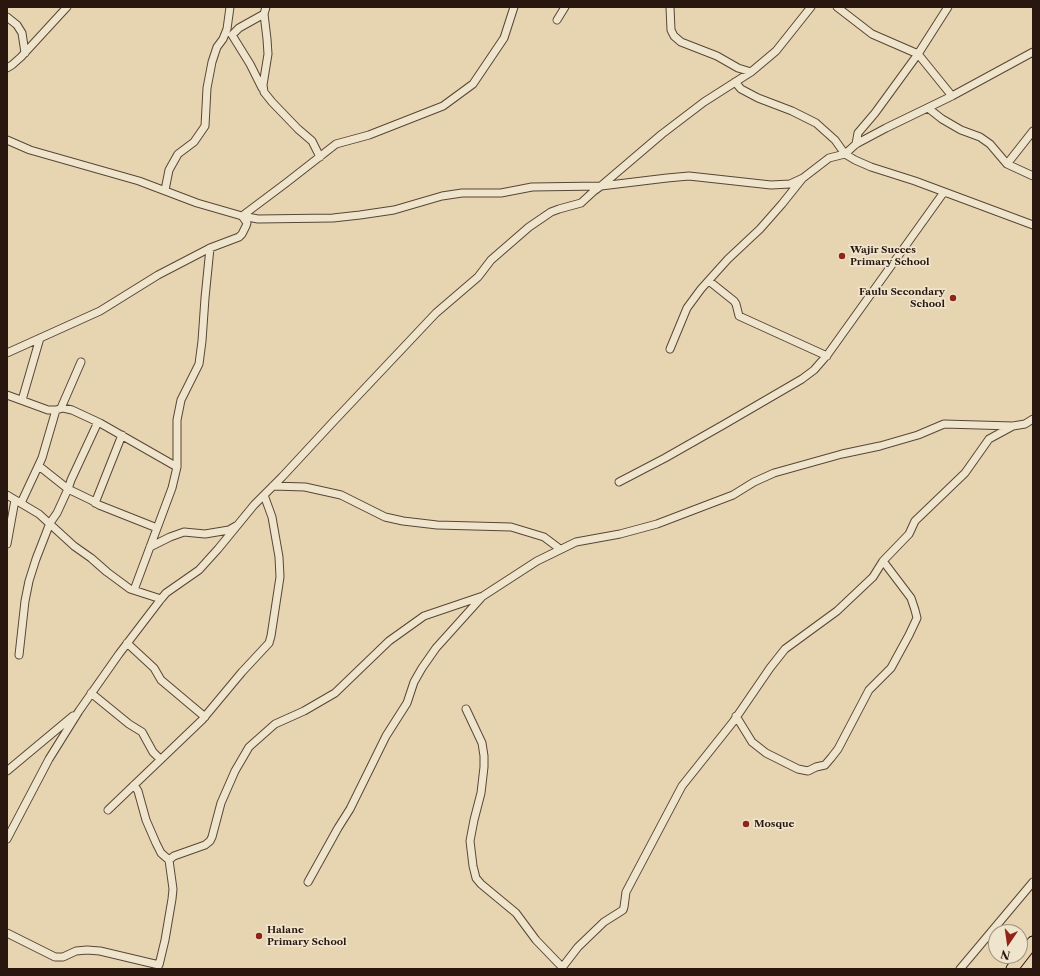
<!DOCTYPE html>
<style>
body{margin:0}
#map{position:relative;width:1040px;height:976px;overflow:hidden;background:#e7d5b1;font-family:"Libre Caslon Text",serif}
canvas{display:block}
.frame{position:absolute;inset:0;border:8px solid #29160e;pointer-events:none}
.north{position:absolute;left:988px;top:924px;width:40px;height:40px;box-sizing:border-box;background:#efe4cc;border:1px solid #a09280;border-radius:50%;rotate:193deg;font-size:11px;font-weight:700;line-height:16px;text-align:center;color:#29160e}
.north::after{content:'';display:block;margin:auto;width:14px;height:18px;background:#8f2418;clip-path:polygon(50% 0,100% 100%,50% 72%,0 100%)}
</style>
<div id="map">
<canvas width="1040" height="976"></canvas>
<div class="frame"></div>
<div class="north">N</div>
</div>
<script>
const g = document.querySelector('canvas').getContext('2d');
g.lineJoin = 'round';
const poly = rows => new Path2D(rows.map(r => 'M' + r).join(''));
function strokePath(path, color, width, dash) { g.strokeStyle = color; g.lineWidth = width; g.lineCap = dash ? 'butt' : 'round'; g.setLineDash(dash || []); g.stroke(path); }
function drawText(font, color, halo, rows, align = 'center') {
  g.font = font + ' "Libre Caslon Text",serif'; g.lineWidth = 3.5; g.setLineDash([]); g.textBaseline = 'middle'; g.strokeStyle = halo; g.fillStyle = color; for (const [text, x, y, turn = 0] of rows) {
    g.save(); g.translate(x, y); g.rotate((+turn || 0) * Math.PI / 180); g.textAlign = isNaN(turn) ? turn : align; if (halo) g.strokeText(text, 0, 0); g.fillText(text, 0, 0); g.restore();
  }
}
const minor = poly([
 [266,7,264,14,267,39,268,54,263,85,264,92,272,102,298,129,312,141,320,157],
 [670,7,671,30,674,36,681,42,717,56,738,68,751,72],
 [837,7,872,34,918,54,952,96],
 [7,17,17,25,22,33,25,53],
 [557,20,565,7],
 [7,68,12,65,21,57,67,7],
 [735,82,741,89,758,98,792,111,816,123,835,140,845,154,855,160,871,167,915,181,1033,225],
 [262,88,250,64,232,35,239,28,264,14],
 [928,108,942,119,961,130,980,137,990,144,1007,164,1033,176],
 [7,140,30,150,139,181,197,203,242,216,258,219,333,218,360,215,394,210,442,196,462,193,501,193,532,187,601,186,667,178,689,176,771,185,790,184,803,178,829,158,845,154,856,144,886,128,952,96,1033,52],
 [856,144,858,133,875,113,918,54,948,7],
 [1007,164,1033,131],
 [165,190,169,170,178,154,194,142,205,126,207,88,212,62,217,47,223,39,227,29,230,7],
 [709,281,734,301,736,304,739,316,827,356],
 [670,349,687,308,701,289,728,259,760,229,782,204,802,179],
 [7,353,100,311,158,275,210,248,239,237,242,234,246,226,247,223,242,216,286,183,336,144,369,135,443,106,473,84,504,38,514,7],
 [7,395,48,410,56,410,63,408,72,410,100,423,177,467],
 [22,400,40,338],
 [61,408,81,362],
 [39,466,68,489,91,500,99,505,157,528],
 [619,482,665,458,723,425,802,379,814,370,828,354,944,192],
 [273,486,305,487,341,495,385,517,403,521,437,525,511,527,544,537,560,549],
 [7,495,39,514,74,546,91,558,107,572,130,589,161,599],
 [21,503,42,458,56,410],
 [95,503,122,435],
 [7,544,15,500],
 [150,547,170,537,184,532,205,534,229,530,236,526],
 [134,590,172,488,177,467,177,420,181,400,199,364,202,341,205,298,210,248],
 [127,643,154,668,161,680,205,717],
 [19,655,25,601,29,581,36,559,50,523,57,513,68,489,71,480,98,422],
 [91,693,129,724,142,732,153,752,160,759],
 [466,709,482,743,484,756,484,767,481,793,474,820,470,841,473,866,476,878,481,884,516,913,536,940,562,967],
 [736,716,752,742,766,753,798,769,808,771,816,767,825,765,831,758,838,749,869,690,891,668,909,635,917,618,915,610,911,598,883,561],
 [7,771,73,716],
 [134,785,138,791,146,820,156,843,161,853,169,860],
 [108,810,202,720,242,672,269,643,271,636,280,577,279,557,272,517,264,495],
 [7,839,49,759,79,711,119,654,161,599,166,593,199,570,218,549,254,505,282,477,333,422,436,313,478,277,491,260,529,227,551,212,559,209,581,203,594,191,601,186,662,134,704,102,751,72,776,51,811,7],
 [308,882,338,828,350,809,386,736,407,703,414,682,422,668,436,648,481,598],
 [7,933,55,957,63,957,76,951,87,950,100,951,159,965,165,940,172,899,173,889,169,860,174,856,205,845,210,841,212,837,221,803,235,771,249,747,275,724,304,711,335,693,389,641,424,616,483,596,537,561,576,542,620,534,657,524,733,495,754,482,774,473,842,454,880,446,918,435,944,424,1013,426,1025,424,1033,419],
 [561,969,578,947,604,922,623,910,624,907,626,892,682,786,733,722,770,668,785,649,837,611,873,577,883,561,909,534,915,521,965,473,989,439,1013,426],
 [960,969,1033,882]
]);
const highway = poly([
 [1012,969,1033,942]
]);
strokePath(minor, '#584637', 9);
strokePath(highway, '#29160e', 13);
strokePath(minor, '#efe4cc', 7);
strokePath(highway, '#e7d5b1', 11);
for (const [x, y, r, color] of [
 [842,256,4,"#8f2418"],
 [953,298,4,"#8f2418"],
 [746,824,4,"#8f2418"],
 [259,936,4,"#8f2418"]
]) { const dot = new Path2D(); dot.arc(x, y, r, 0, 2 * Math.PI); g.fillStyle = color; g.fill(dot); strokePath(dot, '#efe4cc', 1.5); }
drawText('bold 10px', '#29160e', '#efe4cc', [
 ["Wajir Succes",850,250],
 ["Primary School",850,262],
 ["Faulu Secondary",945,292,"right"],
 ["School",945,304,"right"],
 ["Mosque",754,824],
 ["Halane",267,930],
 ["Primary School",267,942]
], 'left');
</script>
